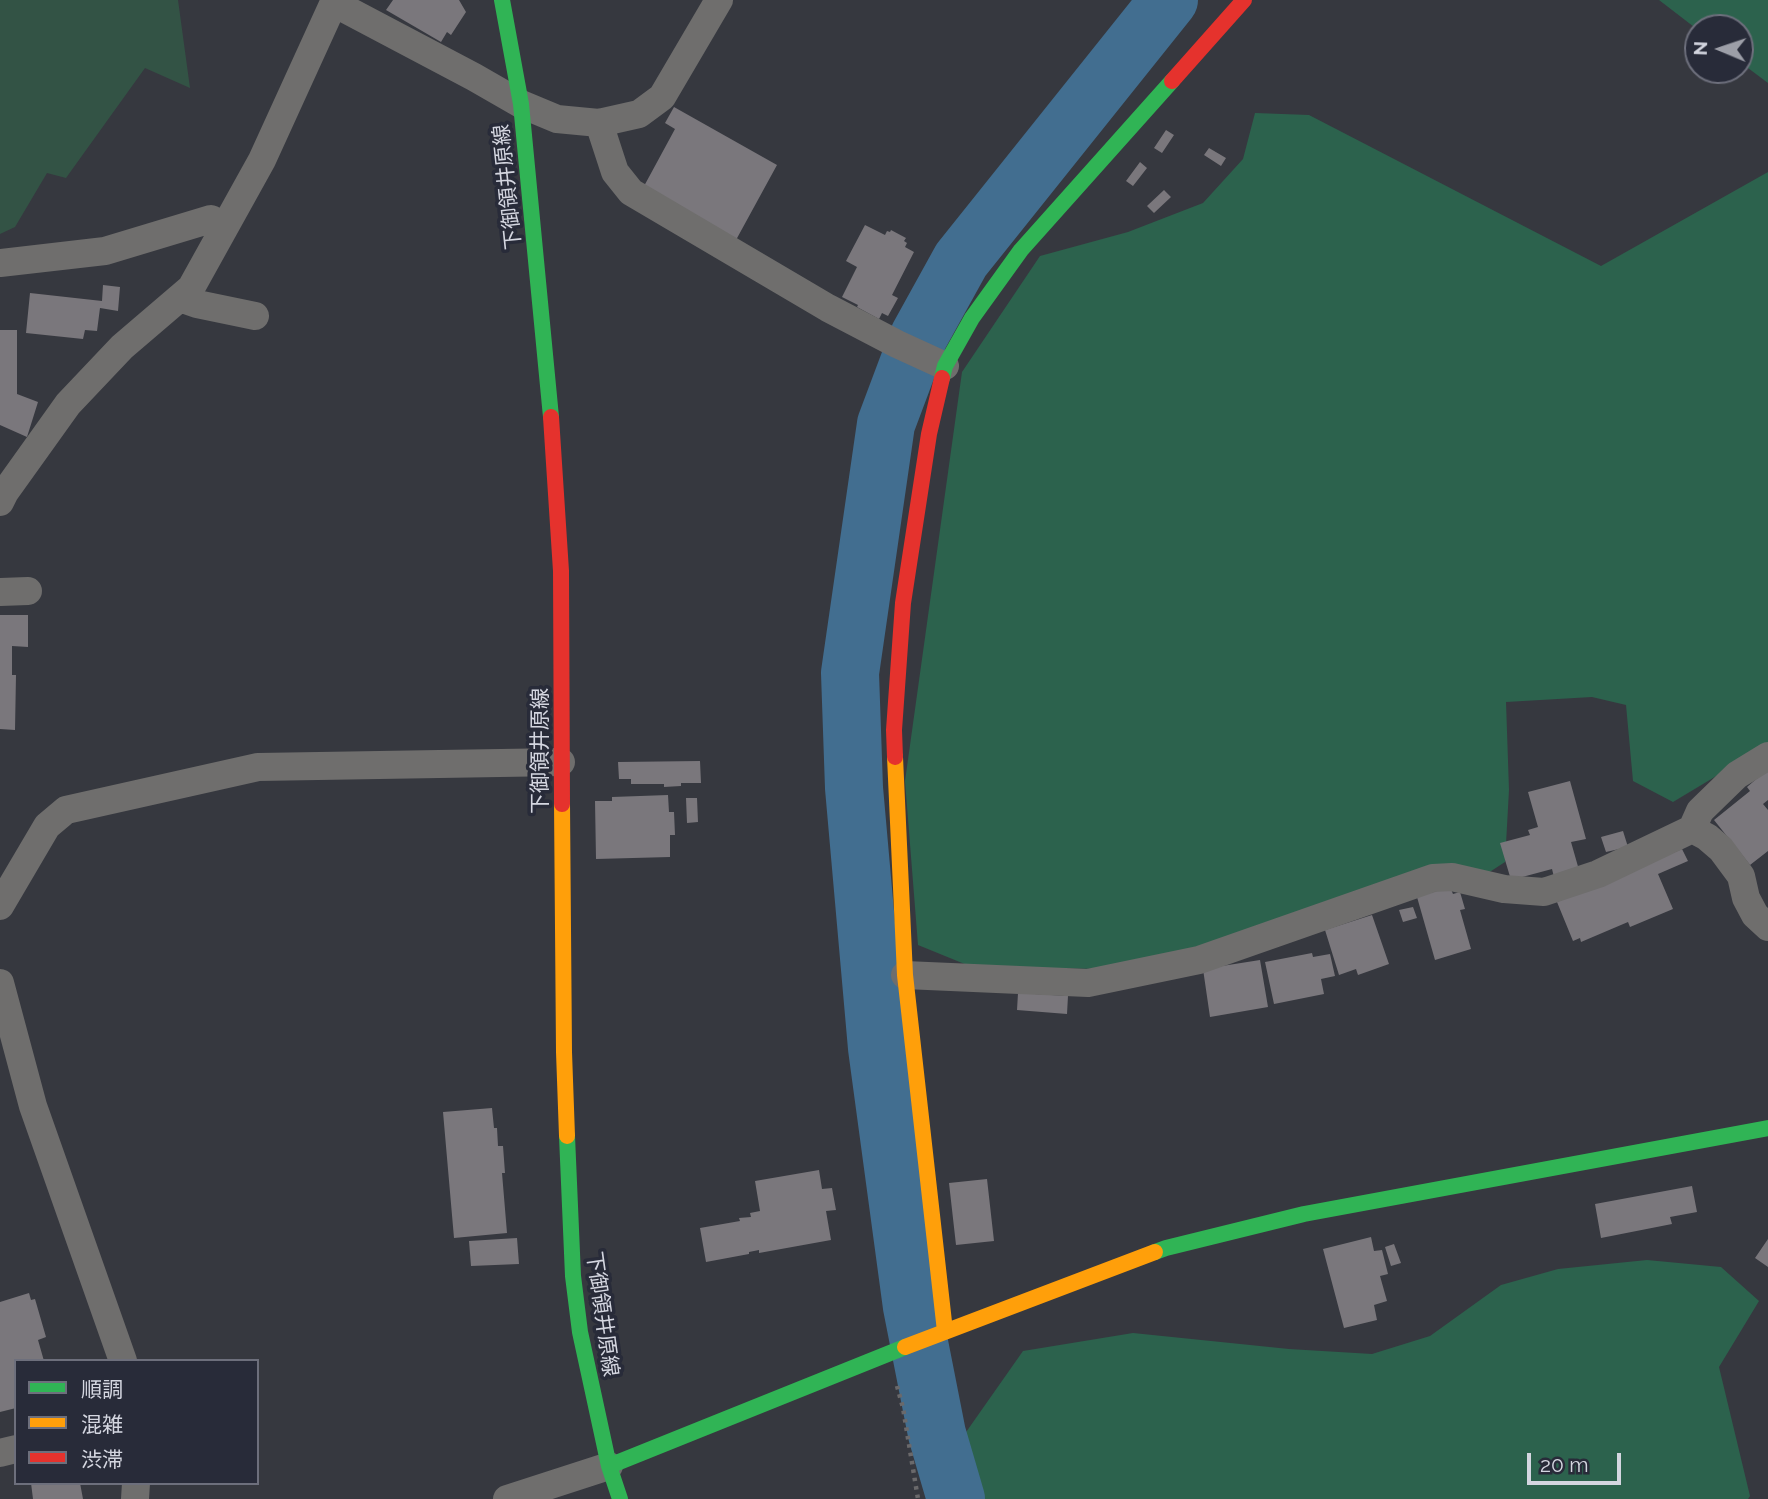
<!DOCTYPE html>
<meta charset="utf-8">
<style>
body{margin:0}
#map{position:relative;width:1768px;height:1499px;overflow:hidden;background:#36383f;font-family:Raleway,"Noto Sans JP",sans-serif}
canvas{display:block}
.legend{position:absolute;left:14px;top:1359px;width:245px;height:126px;box-sizing:border-box;background:#282b39;border:2px solid #6d6f7c;margin:0;padding:9px 12px;list-style:none;font-size:21px;color:#d4d6e0}
.legend li{display:flex;align-items:center;gap:14px;height:35px}
.legend b{width:35px;border:2px solid #6d6f7c}
.north{position:absolute;left:1684px;top:14px;width:70px;height:70px;box-sizing:border-box;background:#282b39;border:2px solid #6d6f7c;border-radius:50%;rotate:272deg;font-size:19px;font-weight:700;line-height:28px;text-align:center;color:#d4d6e0}
.north::after{content:'';display:block;margin:auto;width:24px;height:32px;background:#9d9fa8;clip-path:polygon(50% 0,100% 100%,50% 72%,0 100%)}
.scale{position:absolute;left:1527px;top:1453px;width:94px;height:32px;box-sizing:border-box;border:4px solid #d4d6e0;border-top:0;padding-left:9px;font-size:21px;line-height:24px;white-space:nowrap;color:#d4d6e0;-webkit-text-stroke:5px #282b39;paint-order:stroke}
</style>
<div id="map">
<canvas width="1768" height="1499"></canvas>
<ul class="legend">
<li><b style="height:9px;background:#30b455"></b>順調</li>
<li><b style="height:9px;background:#ff9f0a"></b>混雑</li>
<li><b style="height:9px;background:#e5322d"></b>渋滞</li>
</ul>
<div class="north">N</div>
<div class="scale">20 m</div>
</div>
<script>
const g = document.querySelector('canvas').getContext('2d');
g.lineJoin = 'round';
function fillPath(path, color) { g.fillStyle = color; g.fill(path, 'evenodd'); }
const poly = rows => new Path2D(rows.map(r => 'M' + r).join(''));
function strokePath(path, color, width, dash) { g.strokeStyle = color; g.lineWidth = width; g.lineCap = dash ? 'butt' : 'round'; g.setLineDash(dash || []); g.stroke(path); }
function drawText(font, color, halo, rows, align = 'center') {
  g.font = font + ' Raleway,"Noto Sans JP",sans-serif'; g.lineWidth = 7; g.setLineDash([]); g.textBaseline = 'middle'; g.strokeStyle = halo; g.fillStyle = color; for (const [text, x, y, turn = 0] of rows) {
    g.save(); g.translate(x, y); g.rotate((+turn || 0) * Math.PI / 180); g.textAlign = isNaN(turn) ? turn : align; if (halo) g.strokeText(text, 0, 0); g.fillText(text, 0, 0); g.restore();
  }
}
fillPath(poly([
 [0,0,178,0,190,88,145,68,66,178,47,173,15,227,0,234]
]), '#335345');
fillPath(poly([
 [1659,0,1768,0,1768,83,1740,62,1740,28,1698,28,1698,30],
 [1255,113,1309,115,1601,266,1768,172,1768,745,1673,802,1633,781,1626,705,1592,697,1506,702,1509,790,1505,862,1485,875,1107,969,972,967,918,945,905,781,962,372,1040,256,1128,232,1203,203,1243,159],
 [1647,1260,1721,1267,1759,1301,1719,1367,1750,1496,1748,1499,963,1499,956,1474,964,1435,1023,1351,1133,1333,1289,1349,1372,1354,1430,1336,1501,1285,1558,1269]
]), '#2c624d');
strokePath(poly([
 [956,1499,937,1434,912,1307,877,1048,854,788,850,673,886,424,919,336,961,260,1169,0]
]), '#426e90', 58);
fillPath(poly([
 [393,0,459,0,466,12,451,35,447,32,441,42,386,10],
 [674,107,777,165,736,240,643,188,675,129,665,123],
 [1166,130,1174,135,1162,153,1154,148],
 [1209,148,1226,158,1221,166,1204,155],
 [1140,162,1147,168,1133,186,1126,181],
 [1164,190,1171,197,1154,213,1147,206],
 [865,225,885,235,887,231,890,232,891,230,906,238,904,241,907,243,905,247,914,252,892,295,898,298,888,316,882,313,879,319,857,307,858,305,842,297,857,267,846,261],
 [103,285,120,287,118,311,100,308,97,331,85,330,83,339,26,333,30,293,102,301],
 [0,330,17,330,17,394,38,402,27,437,0,425],
 [0,615,28,615,28,647,12,646,12,675,16,675,15,730,0,729],
 [700,761,701,783,681,783,681,786,664,787,664,784,631,784,631,779,619,779,618,762],
 [1768,769,1768,800,1763,804,1768,810,1768,851,1750,865,1714,820,1750,791,1747,787],
 [1570,781,1586,839,1571,842,1579,870,1554,877,1552,869,1511,880,1500,843,1530,835,1528,830,1538,827,1528,792],
 [668,795,669,812,674,812,675,835,670,835,670,857,596,859,595,801,612,801,612,797],
 [686,798,697,798,698,822,687,823],
 [1623,831,1628,847,1606,852,1601,837],
 [1682,849,1688,861,1658,874,1673,909,1630,927,1628,922,1581,942,1580,938,1573,941,1557,902],
 [1450,887,1453,894,1460,892,1465,909,1460,910,1471,949,1435,960,1417,897],
 [1413,907,1417,918,1403,922,1399,910],
 [1372,915,1389,964,1358,975,1356,969,1339,975,1325,930],
 [1312,953,1313,957,1330,954,1335,976,1321,979,1324,994,1274,1004,1265,962],
 [1260,960,1268,1007,1210,1017,1203,969],
 [1018,993,1068,996,1067,1014,1017,1010],
 [492,1108,494,1128,497,1128,498,1146,503,1146,505,1173,502,1173,507,1233,454,1238,443,1112],
 [819,1170,822,1189,832,1188,836,1210,826,1211,831,1240,759,1253,759,1250,749,1252,749,1254,706,1262,700,1228,740,1221,739,1218,751,1217,750,1213,760,1211,755,1181],
 [987,1179,994,1241,956,1245,949,1183],
 [1692,1186,1697,1212,1670,1217,1672,1224,1601,1238,1595,1204],
 [1371,1237,1374,1251,1382,1250,1388,1274,1380,1276,1387,1301,1374,1305,1377,1320,1344,1328,1323,1249],
 [517,1238,519,1264,471,1266,469,1241],
 [1768,1239,1768,1267,1755,1258],
 [1394,1244,1401,1263,1391,1266,1385,1247],
 [29,1293,31,1300,35,1299,46,1337,38,1340,44,1361,16,1361,16,1408,0,1412,0,1302],
 [31,1483,80,1483,83,1499,33,1499]
]), '#7a777c');
strokePath(poly([
 [897,1386,903,1408,918,1499]
]), '#6a696b', 4.5, [3.5, 5]);
strokePath(poly([
 [334,3,474,77,521,104,557,119,599,123,639,114,662,97,719,0],
 [599,123,615,172,631,192,828,308,897,344,945,366],
 [0,263,105,251,211,219,225,226],
 [180,298,197,304,255,316],
 [0,502,5,492,68,404,122,347,191,288,262,160,335,0],
 [0,592,28,591],
 [1692,829,1700,811,1737,775,1768,756],
 [0,906,47,826,66,810,258,767,561,762],
 [905,975,1088,983,1199,960,1433,878,1452,877,1504,889,1544,892,1598,874,1692,829,1707,837,1721,849,1741,876,1746,898,1755,915,1768,927],
 [0,983,33,1106,123,1361],
 [0,1453,16,1449],
 [135,1499,136,1483],
 [507,1499,609,1466]
]), '#6f6e6d', 28);
strokePath(poly([
 [502,0,521,104,551,417],
 [942,378,945,366,972,318,1021,250,1172,81],
 [567,1136,573,1276,580,1332,609,1466,620,1499],
 [1155,1252,1166,1248,1304,1214,1768,1128],
 [609,1466,905,1347]
]), '#30b455', 16);
strokePath(poly([
 [895,757,905,975,945,1331],
 [562,804,564,1052,567,1136],
 [905,1347,1155,1252]
]), '#ff9f0a', 16);
strokePath(poly([
 [1172,81,1244,0],
 [551,417,561,571,562,804],
 [895,757,894,730,903,603,929,434,942,378]
]), '#e5322d', 16);
drawText('21px', '#d4d6e0', '#282b39', [
 ["下御領井原線",508,187,-96],
 ["下御領井原線",541,751,-90],
 ["下御領井原線",602,1314,82]
]);
</script>
